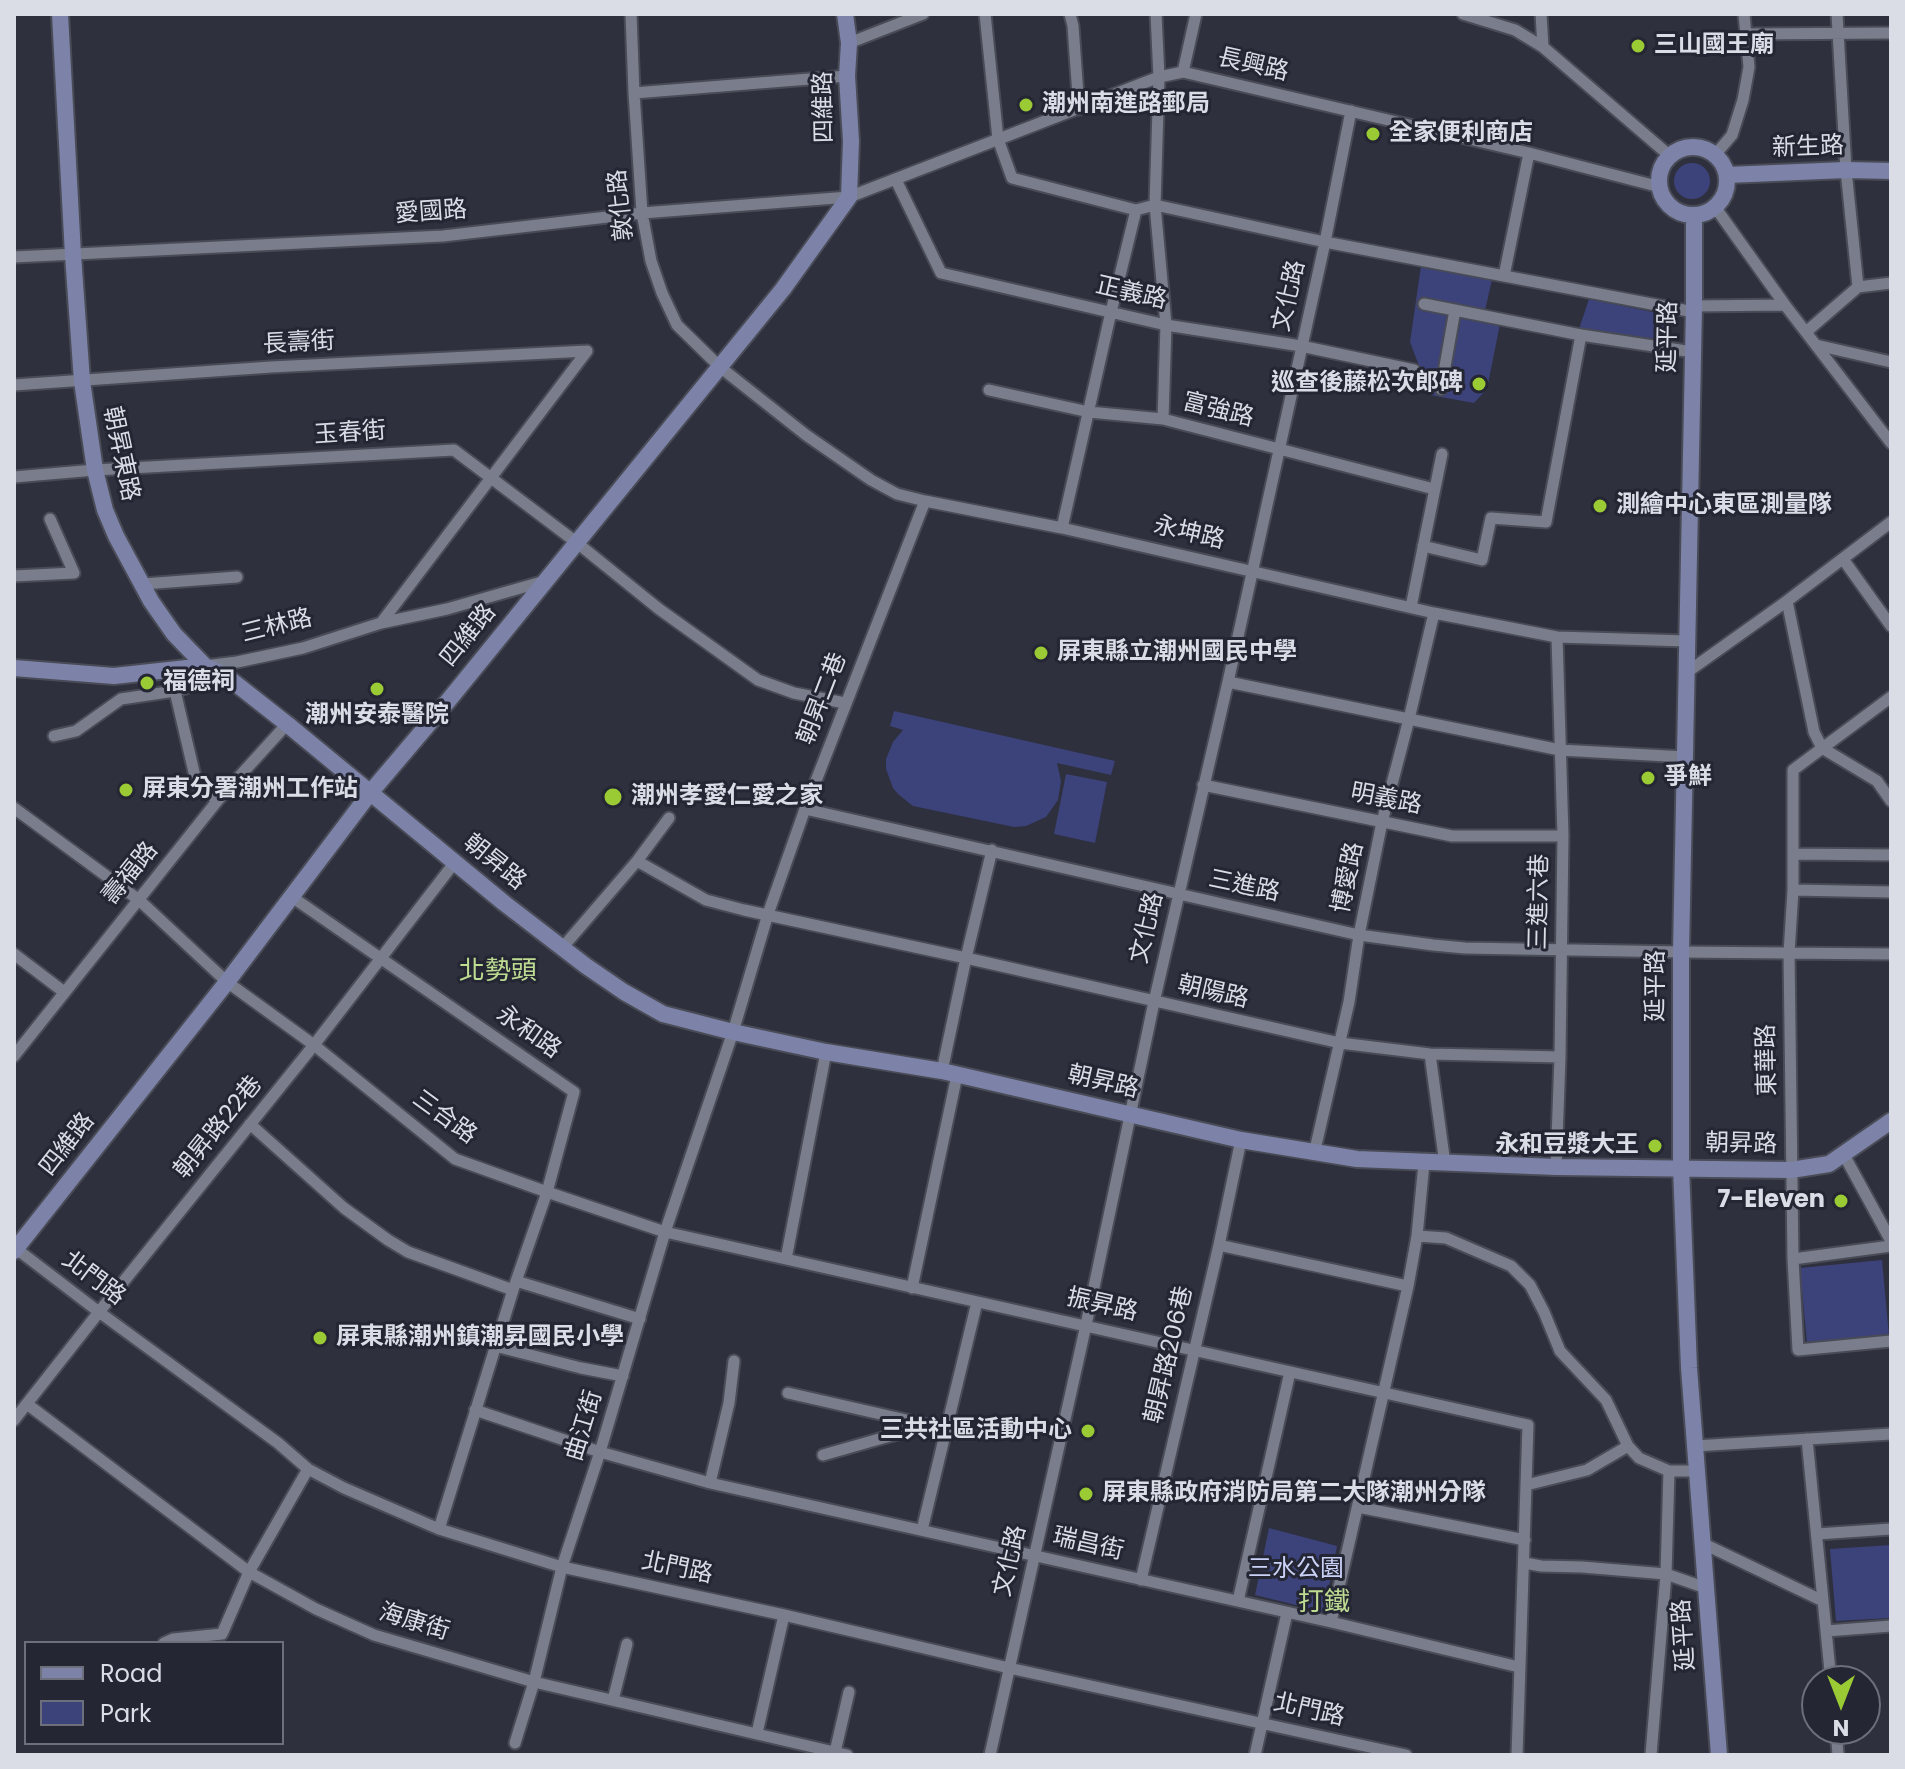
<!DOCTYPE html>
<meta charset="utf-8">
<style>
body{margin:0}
#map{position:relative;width:1905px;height:1769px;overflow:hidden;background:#2e303d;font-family:Poppins,sans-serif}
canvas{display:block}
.frame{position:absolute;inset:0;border:16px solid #dbdde6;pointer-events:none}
.legend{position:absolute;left:24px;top:1641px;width:260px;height:104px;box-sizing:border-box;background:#242633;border:2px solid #6d6f7b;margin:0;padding:10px 14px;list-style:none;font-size:24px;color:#dbdde6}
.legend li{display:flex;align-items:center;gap:16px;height:40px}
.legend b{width:40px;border:2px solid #6d6f7b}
.north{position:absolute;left:1801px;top:1665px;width:80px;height:80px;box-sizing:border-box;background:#242633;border:2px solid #6d6f7b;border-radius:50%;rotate:180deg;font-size:22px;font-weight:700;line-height:32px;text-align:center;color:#dbdde6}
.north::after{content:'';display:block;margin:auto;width:28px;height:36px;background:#9acb34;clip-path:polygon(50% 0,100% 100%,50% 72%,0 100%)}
</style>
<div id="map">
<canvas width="1905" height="1769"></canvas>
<div class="frame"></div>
<ul class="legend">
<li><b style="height:10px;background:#7d83a8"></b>Road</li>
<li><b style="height:22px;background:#3c427a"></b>Park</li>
</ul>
<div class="north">N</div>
</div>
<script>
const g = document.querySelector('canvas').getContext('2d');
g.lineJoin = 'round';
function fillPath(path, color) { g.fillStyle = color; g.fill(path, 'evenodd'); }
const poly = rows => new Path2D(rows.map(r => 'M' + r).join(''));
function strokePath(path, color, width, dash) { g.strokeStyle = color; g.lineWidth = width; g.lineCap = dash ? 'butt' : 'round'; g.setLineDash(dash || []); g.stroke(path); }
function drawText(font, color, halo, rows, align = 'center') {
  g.font = font + ' Poppins,"Noto Sans TC",sans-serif'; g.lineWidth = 6; g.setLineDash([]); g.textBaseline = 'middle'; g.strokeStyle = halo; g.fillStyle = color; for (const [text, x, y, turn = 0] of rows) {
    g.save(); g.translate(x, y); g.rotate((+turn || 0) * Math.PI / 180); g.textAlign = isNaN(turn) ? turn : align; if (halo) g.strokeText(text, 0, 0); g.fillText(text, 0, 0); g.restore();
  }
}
fillPath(poly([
 '1674 181a18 18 0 1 1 36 0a18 18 0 1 1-36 0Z',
 [1421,266,1492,280,1485,310,1579,329,1589,299,1667,315,1666,354,1500,324,1487,389,1474,403,1430,395,1410,342],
 [894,711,1115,761,1111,775,1057,763,1061,781,1058,800,1046,817,1026,826,1014,827,913,806,898,794,893,788,886,769,886,759,893,742,903,730,890,726],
 [1066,774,1107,782,1095,843,1054,834],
 [1882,1260,1889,1336,1807,1343,1800,1268],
 [1269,1528,1337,1546,1324,1612,1255,1595],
 [1891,1545,1891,1618,1836,1621,1830,1549]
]), '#3c427a');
const street = poly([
 [631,14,634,93,642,213,651,261,662,293,677,325,720,367,806,435,871,480,897,494,925,501,1062,528,1434,613,1557,637,1686,641],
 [985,14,998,139,1012,178,1136,210,1155,205,1325,242,1694,312],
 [1070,14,1073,26,1079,109],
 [1156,14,1159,77,1155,205,1166,325,1163,419],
 [1463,14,1515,30,1543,47,1670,156],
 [1541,14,1543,47],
 [1837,14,1846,170,1858,287],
 [1747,34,1891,33],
 [849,43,923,14],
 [1183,72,1196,14],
 [634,93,847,76],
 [1715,155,1732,135,1743,100,1749,67,1744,14],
 [896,180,941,273,1166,325,1301,346,1414,370],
 [1715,207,1785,305,1891,443],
 [14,257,443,236,642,213,849,197,1159,77,1183,72,1529,153,1660,187],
 [1504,276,1529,153],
 [1424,304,1581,335],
 [1694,306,1785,305],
 [1806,332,1858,287,1891,283],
 [1816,345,1891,362],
 [14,385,271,367,587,351],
 [1441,389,1455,310],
 [989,390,1089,412,1163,419,1434,489],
 [14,477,95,470,454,450,576,542,659,609,758,680,794,693,845,703],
 [1062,528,1111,312,1136,210],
 [1423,546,1482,560,1491,518,1546,522,1581,335,1693,352],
 [1843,559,1891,626],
 [14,576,74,573,50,519],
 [143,584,237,577],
 [1787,601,1814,732,1822,748,1877,781,1891,801],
 [1411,607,1442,454],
 [381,623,587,351],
 [205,666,237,662,303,648,381,623,447,609,545,581],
 [1686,673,1787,601,1891,522],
 [1228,682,1560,750,1685,757],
 [175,691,197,785,218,800],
 [1891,697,1793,770,1793,890,1789,953,1793,1259,1798,1350,1891,1341],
 [54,736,76,731,121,699,175,691,226,676],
 [1203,785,1452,836,1563,836],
 [14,808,139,900,227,982,314,1045,455,1159,547,1192,665,1232,1528,1425,1517,1755],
 [805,809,1359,935,1433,945,1465,948,1681,952,1891,954],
 [1794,854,1891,855],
 [637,861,706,900,744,910,966,958,1340,1043,1430,1054,1560,1057],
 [1793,890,1891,892],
 [292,897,574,1092,547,1192,513,1290,439,1529],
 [563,947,637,861,669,818],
 [14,954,64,992],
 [1430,1054,1445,1164],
 [14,1056,218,800,287,724],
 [942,1071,966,958,992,850],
 [250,1124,344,1208,388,1240,408,1252,513,1290],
 [1314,1154,1349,1002,1359,935,1382,822,1409,719,1434,613],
 [1844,1155,1891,1241],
 [1556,1167,1560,1057,1563,836,1557,637],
 [1417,1236,1446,1238,1511,1266,1530,1285,1544,1312,1560,1351,1606,1400,1628,1446,1639,1458,1669,1471,1697,1471],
 [1219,1245,1408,1286],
 [14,1247,99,1312,278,1443,308,1469,344,1488,439,1529,562,1567,784,1615,1009,1668,1406,1755],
 [786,1259,826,1052],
 [1793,1259,1891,1246],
 [516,1281,640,1319],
 [912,1288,957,1075],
 [495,1346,581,1368,623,1376],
 [788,1393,946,1429],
 [27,1404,249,1572,316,1609,374,1635,534,1682,847,1755],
 [475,1410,600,1452,710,1483,1331,1622,1519,1667],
 [14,1420,99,1312,314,1045,455,862],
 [1807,1439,1831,1681],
 [1695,1446,1891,1434],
 [823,1455,925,1426],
 [710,1483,729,1403,734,1361],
 [1526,1485,1587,1470,1628,1446],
 [1358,1507,1525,1540],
 [922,1530,977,1302],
 [1817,1534,1891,1529],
 [1702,1543,1823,1601],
 [1525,1563,1541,1566,1582,1567,1666,1574,1706,1588],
 [1141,1580,1219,1245,1241,1140],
 [1238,1601,1290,1372],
 [1331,1622,1408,1286,1417,1236,1424,1163],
 [1826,1631,1891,1626],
 [164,1643,173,1639,222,1634,249,1572,308,1469],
 [613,1700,627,1644],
 [1836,1729,1838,1755],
 [757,1733,784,1615],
 [515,1743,534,1682,562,1567,600,1452,665,1232,733,1032,768,914,805,809,925,501],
 [835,1752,849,1692],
 [990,1755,1086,1325,1154,1002,1228,682,1325,242,1351,111],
 [1255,1755,1287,1613],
 [1651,1755,1666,1574,1669,1471]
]);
const secondary = poly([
 [60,14,73,255,82,381,88,422,95,470,105,510,116,536,151,601,174,634,205,666,226,676,287,724,504,903,586,966,624,992,663,1014,733,1032,826,1052,942,1071,1241,1140,1357,1159,1556,1167,1791,1170,1829,1164,1891,1121],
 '1659 181a34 34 0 1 1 68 0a34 34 0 1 1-68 0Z',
 [1727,175,1846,170,1891,171],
 [1694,215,1694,306,1681,952,1681,1168,1689,1368,1719,1755],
 [14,668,114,676,205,666],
 [14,1251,227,982,370,793,448,701,783,289,849,197,851,141,847,76,849,43,845,14]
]);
strokePath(street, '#494b56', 15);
strokePath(secondary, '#494b56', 20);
strokePath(street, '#7a7d8c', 11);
strokePath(secondary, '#7d83a8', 16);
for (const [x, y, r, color] of [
 [1638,46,8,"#9acb34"],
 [1026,105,8,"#9acb34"],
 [1373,134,8,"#9acb34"],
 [1479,384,8,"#9acb34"],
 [1600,506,8,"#9acb34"],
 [1041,653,8,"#9acb34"],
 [147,683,8,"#9acb34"],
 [377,689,8,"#9acb34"],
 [1648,778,8,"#9acb34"],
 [126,790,8,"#9acb34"],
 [613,797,10,"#9acb34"],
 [1655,1146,8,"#9acb34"],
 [1841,1201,8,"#9acb34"],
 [320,1338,8,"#9acb34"],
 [1088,1431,8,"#9acb34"],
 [1086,1494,8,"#9acb34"]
]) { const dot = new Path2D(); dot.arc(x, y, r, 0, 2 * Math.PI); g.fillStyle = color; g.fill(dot); strokePath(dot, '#242633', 3); }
drawText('bold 24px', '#dbdde6', '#242633', [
 ["三山國王廟",1654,46],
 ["潮州南進路郵局",1042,105],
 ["全家便利商店",1389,134],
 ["巡查後藤松次郎碑",1463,384,"right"],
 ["測繪中心東區測量隊",1616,506],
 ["屏東縣立潮州國民中學",1057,653],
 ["福德祠",163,683],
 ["潮州安泰醫院",377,716,"center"],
 ["爭鮮",1664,778],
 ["屏東分署潮州工作站",142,790],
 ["潮州孝愛仁愛之家",631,797],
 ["永和豆漿大王",1639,1146,"right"],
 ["7-Eleven",1825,1201,"right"],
 ["屏東縣潮州鎮潮昇國民小學",336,1338],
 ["三共社區活動中心",1072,1431,"right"],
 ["屏東縣政府消防局第二大隊潮州分隊",1102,1494]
], 'left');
drawText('24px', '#dbdde6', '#242633', [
 ["長興路",1253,66,13],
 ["四維路",825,107,-91],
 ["新生路",1808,148,-2],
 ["敦化路",622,205,-96],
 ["愛國路",431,213,-4],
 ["正義路",1131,294,13],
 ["文化路",1290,296,-77],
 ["延平路",1669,337,-89],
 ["長壽街",299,344,-3],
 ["富強路",1218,411,14],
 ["玉春街",350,434,-4],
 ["朝昇東路",120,454,78],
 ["永坤路",1189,534,13],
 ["三林路",277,627,-14],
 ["四維路",469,636,-51],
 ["朝昇二巷",823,699,-69],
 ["明義路",1386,800,11],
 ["朝昇路",494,863,39],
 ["壽福路",131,874,-51],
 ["博愛路",1349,878,-78],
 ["三進路",1244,887,12],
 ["三進六巷",1540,902,-89],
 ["文化路",1148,928,-77],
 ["延平路",1657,986,-90],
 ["朝陽路",1213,993,13],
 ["永和路",528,1033,35],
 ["東華路",1768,1060,-91],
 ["朝昇路",1103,1083,13],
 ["三合路",444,1118,36],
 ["朝昇路22巷",219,1128,-51],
 ["四維路",68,1145,-52],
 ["朝昇路",1741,1145,1],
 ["北門路",93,1279,37],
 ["振昇路",1102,1306,13],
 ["朝昇路206巷",1170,1355,-77],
 ["曲江街",585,1426,-73],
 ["瑞昌街",1088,1545,13],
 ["文化路",1011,1561,-77],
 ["北門路",677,1569,12],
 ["海康街",414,1623,17],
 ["延平路",1685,1635,-94],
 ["北門路",1309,1711,13]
]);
drawText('24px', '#cad1f6', '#242633', [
 ["三水公園",1296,1570]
]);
drawText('26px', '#bedb92', '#242633', [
 ["北勢頭",498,972],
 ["打鐵",1324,1603]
]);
</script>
